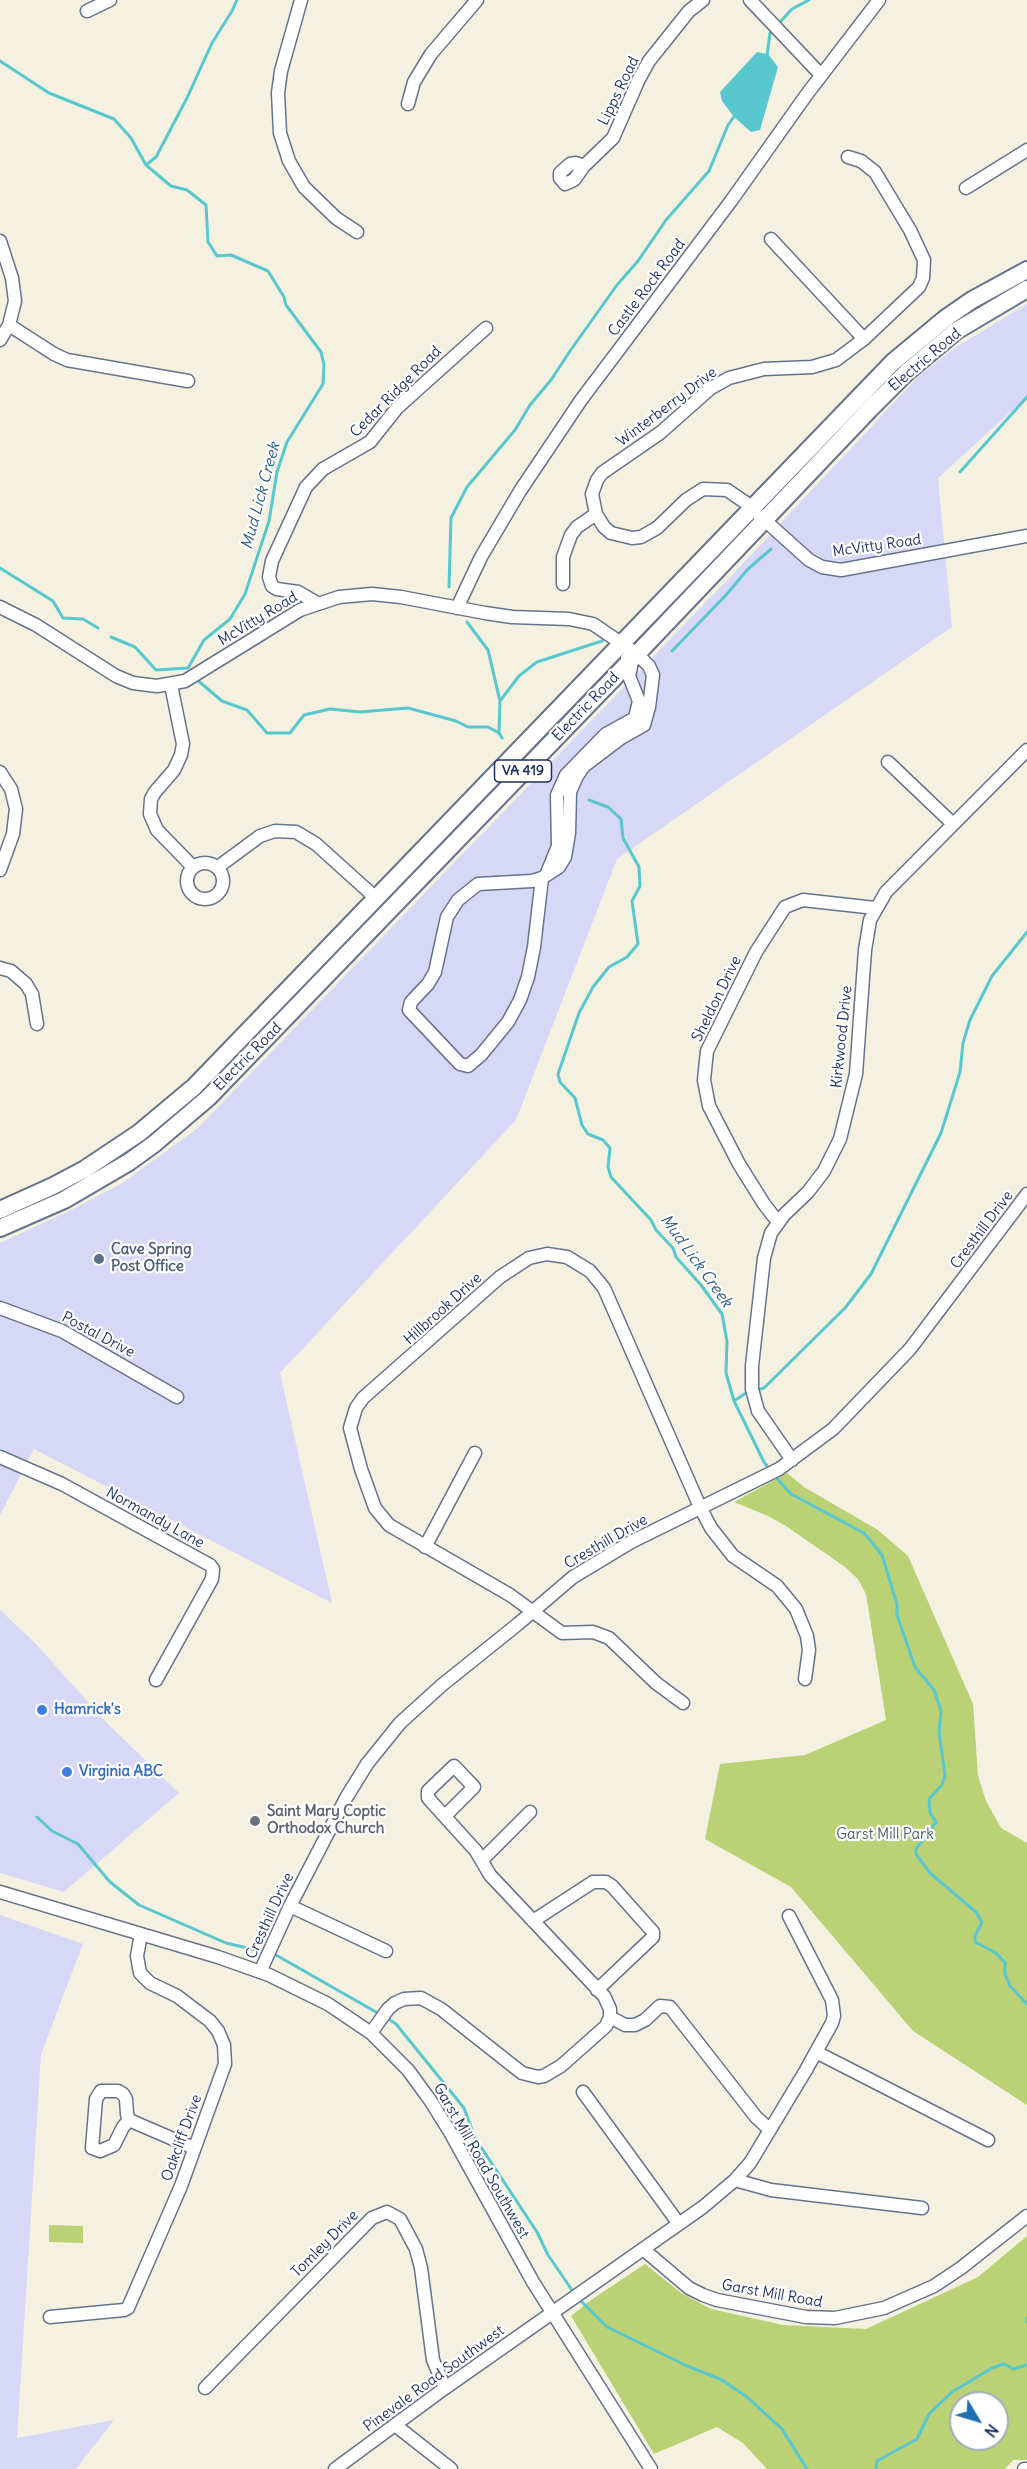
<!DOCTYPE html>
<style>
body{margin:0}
#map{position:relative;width:1027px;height:2469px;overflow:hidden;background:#f4f1e0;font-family:Delius,sans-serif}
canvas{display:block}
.north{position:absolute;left:949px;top:2391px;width:60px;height:60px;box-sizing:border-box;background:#fff;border:2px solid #a4acbf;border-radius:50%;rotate:128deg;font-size:16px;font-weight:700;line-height:24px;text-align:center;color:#1b2f5e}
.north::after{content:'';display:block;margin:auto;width:21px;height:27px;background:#1f6fb2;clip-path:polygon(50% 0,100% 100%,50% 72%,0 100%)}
</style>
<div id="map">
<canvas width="1027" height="2469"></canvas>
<div class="north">N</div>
</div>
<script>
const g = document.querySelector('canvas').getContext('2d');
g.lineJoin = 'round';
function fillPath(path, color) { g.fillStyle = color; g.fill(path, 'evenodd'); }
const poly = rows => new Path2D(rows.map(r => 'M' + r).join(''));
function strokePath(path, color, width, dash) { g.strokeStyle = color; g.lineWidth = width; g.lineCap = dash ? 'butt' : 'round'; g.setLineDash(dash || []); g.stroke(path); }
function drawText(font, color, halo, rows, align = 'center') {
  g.font = font + ' Delius,sans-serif'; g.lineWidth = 4.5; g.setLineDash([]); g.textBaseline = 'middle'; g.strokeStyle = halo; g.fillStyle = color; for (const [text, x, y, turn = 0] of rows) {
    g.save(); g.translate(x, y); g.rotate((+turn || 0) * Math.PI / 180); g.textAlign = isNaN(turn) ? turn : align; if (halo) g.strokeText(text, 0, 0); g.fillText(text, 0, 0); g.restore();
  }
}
fillPath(poly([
 [1027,304,1027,397,938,478,952,627,617,859,516,1120,280,1373,332,1603,34,1449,0,1515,0,1243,67,1212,121,1184,198,1128,733,574,919,376,956,347],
 [0,1610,35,1643,107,1723,179,1793,64,1892,0,1873],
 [0,1915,83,1944,41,2054,17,2438,114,2420,76,2469,0,2469]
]), '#d7d7f8');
fillPath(poly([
 [787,1473,804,1487,878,1530,908,1556,973,1704,978,1776,986,1801,1001,1828,1027,1843,1027,2105,913,2031,791,1887,705,1839,720,1764,805,1755,886,1720,866,1594,858,1579,845,1567,786,1526,768,1516,734,1502],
 [49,2225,83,2226,83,2243,49,2242],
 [1027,2236,1027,2460,1013,2460,1005,2469,767,2469,743,2443,717,2427,654,2454,571,2316,591,2300,645,2264,681,2293,711,2309,783,2325,866,2329,978,2277],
 [961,2403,997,2403,997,2439,961,2439]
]), '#bad176');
fillPath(poly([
 [757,52,768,54,778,67,760,130,751,132,734,117,722,101,720,92]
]), '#59c7ce');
strokePath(poly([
 [781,21,792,9,809,0],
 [767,56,770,33],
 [0,61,49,93,114,119,131,138,146,165,171,186,187,190,206,205,208,242,217,256,231,255,268,271,284,297,286,305,321,352,324,365,323,384,287,442,277,472,269,521,245,594,230,619,204,640,188,668],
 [146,165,156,157,187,98,212,43,232,11,237,0],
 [960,472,1027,397],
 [0,568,53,601,63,618,83,619,98,628],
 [449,587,451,518,467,487,515,430,530,405,551,380,570,351,617,285,638,261,666,220,709,171,728,125,735,115],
 [467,622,488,650,500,701,499,733],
 [111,637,135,647,156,670,188,668],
 [672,651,726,595,748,569,771,549],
 [196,679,222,701,247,710,267,733,290,733,304,715,330,709,360,712,408,708,456,721,468,727,488,727,499,733,502,738],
 [500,701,519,676,537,662,602,641],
 [589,800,608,807,621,819,623,838,639,867,640,886,632,901,638,944,627,957,609,967,593,987,579,1013,558,1074,560,1082,575,1098,582,1125,588,1134,603,1140,610,1148,608,1167,611,1177,651,1220,656,1230,673,1248,676,1257,701,1285,722,1314,727,1341,726,1373,734,1401,764,1462,770,1470],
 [760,1389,764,1388,845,1308,871,1274,941,1133,960,1072,963,1043,970,1020,992,976,1027,932],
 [734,1401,746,1393],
 [774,1475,791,1494,864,1533,882,1555,897,1604,897,1615,915,1667,934,1690,941,1711,939,1732,945,1775,942,1785,929,1799,930,1813,936,1822,916,1849,916,1854,930,1873,976,1912,982,1922,975,1936,975,1942,996,1953,1005,1963,1005,1974,1010,1986,1027,2004],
 [37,1817,52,1831,78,1844,110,1882,139,1905,226,1943,260,1951],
 [276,1955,376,2012],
 [390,2020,396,2024,464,2108,475,2138,537,2232,548,2255,574,2293],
 [578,2298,607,2327,685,2365,722,2380,747,2397,782,2429,807,2469],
 [1027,2318,1027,2322],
 [876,2469,877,2461,917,2439,929,2414,952,2392,992,2368,1004,2364,1013,2369,1027,2365]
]), '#59c7ce', 3);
const minor = poly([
 [301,0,281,71,278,93,280,133,289,161,304,187,336,218,357,232],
 [750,0,821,75],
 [87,11,110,0],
 [408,104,414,82,431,54,477,0],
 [584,166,576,163,570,164,560,173,560,178,565,184,574,180,584,166,613,138,639,79,649,61,689,11,703,0],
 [966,188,1027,150],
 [771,239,864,339],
 [0,241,12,278,15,301,9,325,0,340],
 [9,325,54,354,67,360,188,381],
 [752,507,727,490,703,489,686,500,657,528,641,537,632,538,611,533,604,527,596,514,592,494,597,480,602,473,660,433,711,388,729,378,764,369,812,367,836,360,864,339,919,287,923,278,924,260,910,230,875,172,861,161,848,157],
 [759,515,809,560,822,567,841,570,1027,536],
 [563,584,563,557,571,535,577,527,596,514],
 [317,603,298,592,277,589,272,586,269,577,272,561,306,487,323,469,370,442,397,408,486,328],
 [0,607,36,625,116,676,133,683,157,686,185,681,300,610,339,597,372,594,401,597,485,613,512,617,569,619,593,624,637,654,649,666,653,675,649,707,644,725,621,738,584,766,577,776,570,792,569,833,565,857,559,867,542,878],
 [457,608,481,557,520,491,581,400,731,201,807,94,879,0],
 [171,685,183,744,181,755,174,770,155,792,151,799,150,814,157,830,193,867],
 [888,762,953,824],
 [0,772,11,789,16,809,13,834,0,870],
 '187 881a18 18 0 1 1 36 0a18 18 0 1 1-36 0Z',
 [218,867,260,836,275,831,296,832,316,844,377,899],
 [547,873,558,846,557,795,566,775,606,734,635,718,639,701,629,676,631,667,627,658],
 [542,878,534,947,528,977,520,1000,508,1022,481,1055,468,1066,460,1064,409,1010,411,1002,428,984,435,972,447,917,458,900,478,884,532,881,542,878],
 [0,968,11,971,26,984,32,994,37,1024],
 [778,1222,764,1204,739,1164,709,1106,704,1080,707,1051,756,952,785,907,803,900,875,908],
 [0,1308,62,1331,177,1397],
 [0,1457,62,1484,210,1565,213,1569,212,1579,156,1680],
 [792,1460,758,1411,752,1389,752,1366,764,1258,771,1233,784,1215,808,1192,824,1171,840,1139,856,1074,865,950,870,920,886,892,1027,750],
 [425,1547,475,1453],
 [683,1703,656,1683,609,1638,593,1632,562,1633,510,1595,389,1525,375,1508,361,1469,350,1428,356,1408,363,1398,500,1277,529,1258,547,1254,567,1257,590,1271,604,1288,700,1507,711,1528,733,1556,777,1586,796,1609,807,1636,809,1650,805,1679],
 [482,1860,530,1812],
 [0,1892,218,1957,269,1975,328,2004,371,2033,408,2070,430,2100,450,2132,533,2282,651,2469],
 [290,1906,386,1951],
 [533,1921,593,1882,606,1882,612,1886,653,1932,653,1937,597,1990],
 [260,1972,290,1906,346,1798,367,1764,400,1723,442,1685,518,1624,573,1577,631,1542,779,1469,833,1429,910,1349,1027,1194],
 [610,2017,625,2025,635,2025,645,2020,660,2006,670,2007,756,2117,769,2129],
 [371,2033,388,2009,395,2003,404,1999,421,1998,441,2009,522,2073,538,2077,544,2076,561,2066,606,2026,610,2017,610,2009,604,1996,490,1875,476,1851,428,1798,428,1791,454,1766,474,1787,445,1816],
 [816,2052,988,2140],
 [583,2092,679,2224],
 [129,2120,127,2114,126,2099,123,2094,118,2091,101,2091,96,2099,92,2148,100,2151,114,2145,123,2127,129,2120,194,2148],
 [735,2180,771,2190,922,2208],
 [643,2249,689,2288,703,2295,717,2300,806,2317,835,2318,884,2308,934,2286,961,2268,1027,2216],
 [50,2317,124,2310,128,2308,181,2186,225,2064,224,2045,218,2031,210,2021,177,1996,150,1983,140,1973,137,1956,141,1934],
 [205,2388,372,2218,387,2212,400,2219,416,2249,421,2268,433,2360,445,2388],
 [395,2425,451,2469],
 [335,2469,445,2388,703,2207,735,2180,750,2163,806,2070,832,2023,834,2016,832,2000,789,1916],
 [1024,2469,1027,2469]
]);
const major = poly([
 [0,1210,53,1186,85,1169,139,1133,194,1087,893,362,946,318,972,300,1027,270],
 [0,1228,64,1200,129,1162,154,1144,208,1098,637,654,870,409,907,372,956,331,1027,289]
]);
strokePath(minor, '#67738c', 15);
strokePath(major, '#67738c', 20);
strokePath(minor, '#fff', 12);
strokePath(major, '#fff', 16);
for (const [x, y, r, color] of [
 [99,1259,6,"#5c6f8a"],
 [42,1710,6,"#3f7fe0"],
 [67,1772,6,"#3f7fe0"],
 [255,1821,6,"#6b7280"]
]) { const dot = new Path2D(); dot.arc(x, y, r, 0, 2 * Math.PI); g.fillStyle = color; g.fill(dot); strokePath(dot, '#fff', 2); }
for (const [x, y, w] of [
 [523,771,57]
]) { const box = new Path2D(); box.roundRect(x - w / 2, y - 11, w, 22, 4.5); g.fillStyle = '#fff'; g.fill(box); strokePath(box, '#1b2f5e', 1.5); }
drawText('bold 14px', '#1b2f5e', null, [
 ["VA 419",523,771]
]);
drawText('15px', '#1b2f5e', '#fff', [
 ["Lipps Road",619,91,-64],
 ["Castle Rock Road",647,288,-53],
 ["Electric Road",925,360,-40],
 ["Cedar Ridge Road",396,392,-45],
 ["Winterberry Drive",667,407,-37],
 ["McVitty Road",877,546,-8],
 ["McVitty Road",258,619,-31],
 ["Electric Road",586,707,-46],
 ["Sheldon Drive",717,999,-64],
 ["Kirkwood Drive",842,1037,-84],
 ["Electric Road",248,1057,-45],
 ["Cresthill Drive",982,1230,-53],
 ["Hillbrook Drive",443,1309,-42],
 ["Postal Drive",98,1335,28],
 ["Normandy Lane",155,1518,29],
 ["Cresthill Drive",606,1542,-30],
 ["Cresthill Drive",270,1916,-65],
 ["Oakcliff Drive",182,2138,-70],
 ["Garst Mill Road Southwest",481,2161,60],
 ["Tomley Drive",325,2244,-45],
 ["Garst Mill Road",772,2294,10],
 ["Pinevale Road Southwest",434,2379,-36]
]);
drawText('bold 15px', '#4e5e75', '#fff', [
 ["Cave Spring",111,1250],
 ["Post Office",111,1267]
], 'left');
drawText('bold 15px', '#366cbe', '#fff', [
 ["Hamrick's",54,1710],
 ["Virginia ABC",79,1772]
], 'left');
drawText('bold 15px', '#5b616d', '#fff', [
 ["Saint Mary Coptic",267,1812],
 ["Orthodox Church",267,1829]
], 'left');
drawText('15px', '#4b6065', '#fff', [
 ["Garst Mill Park",885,1835]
]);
drawText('italic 16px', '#2e5d80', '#fff', [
 ["Mud Lick Creek",261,496,-75],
 ["Mud Lick Creek",696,1261,54]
]);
</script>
